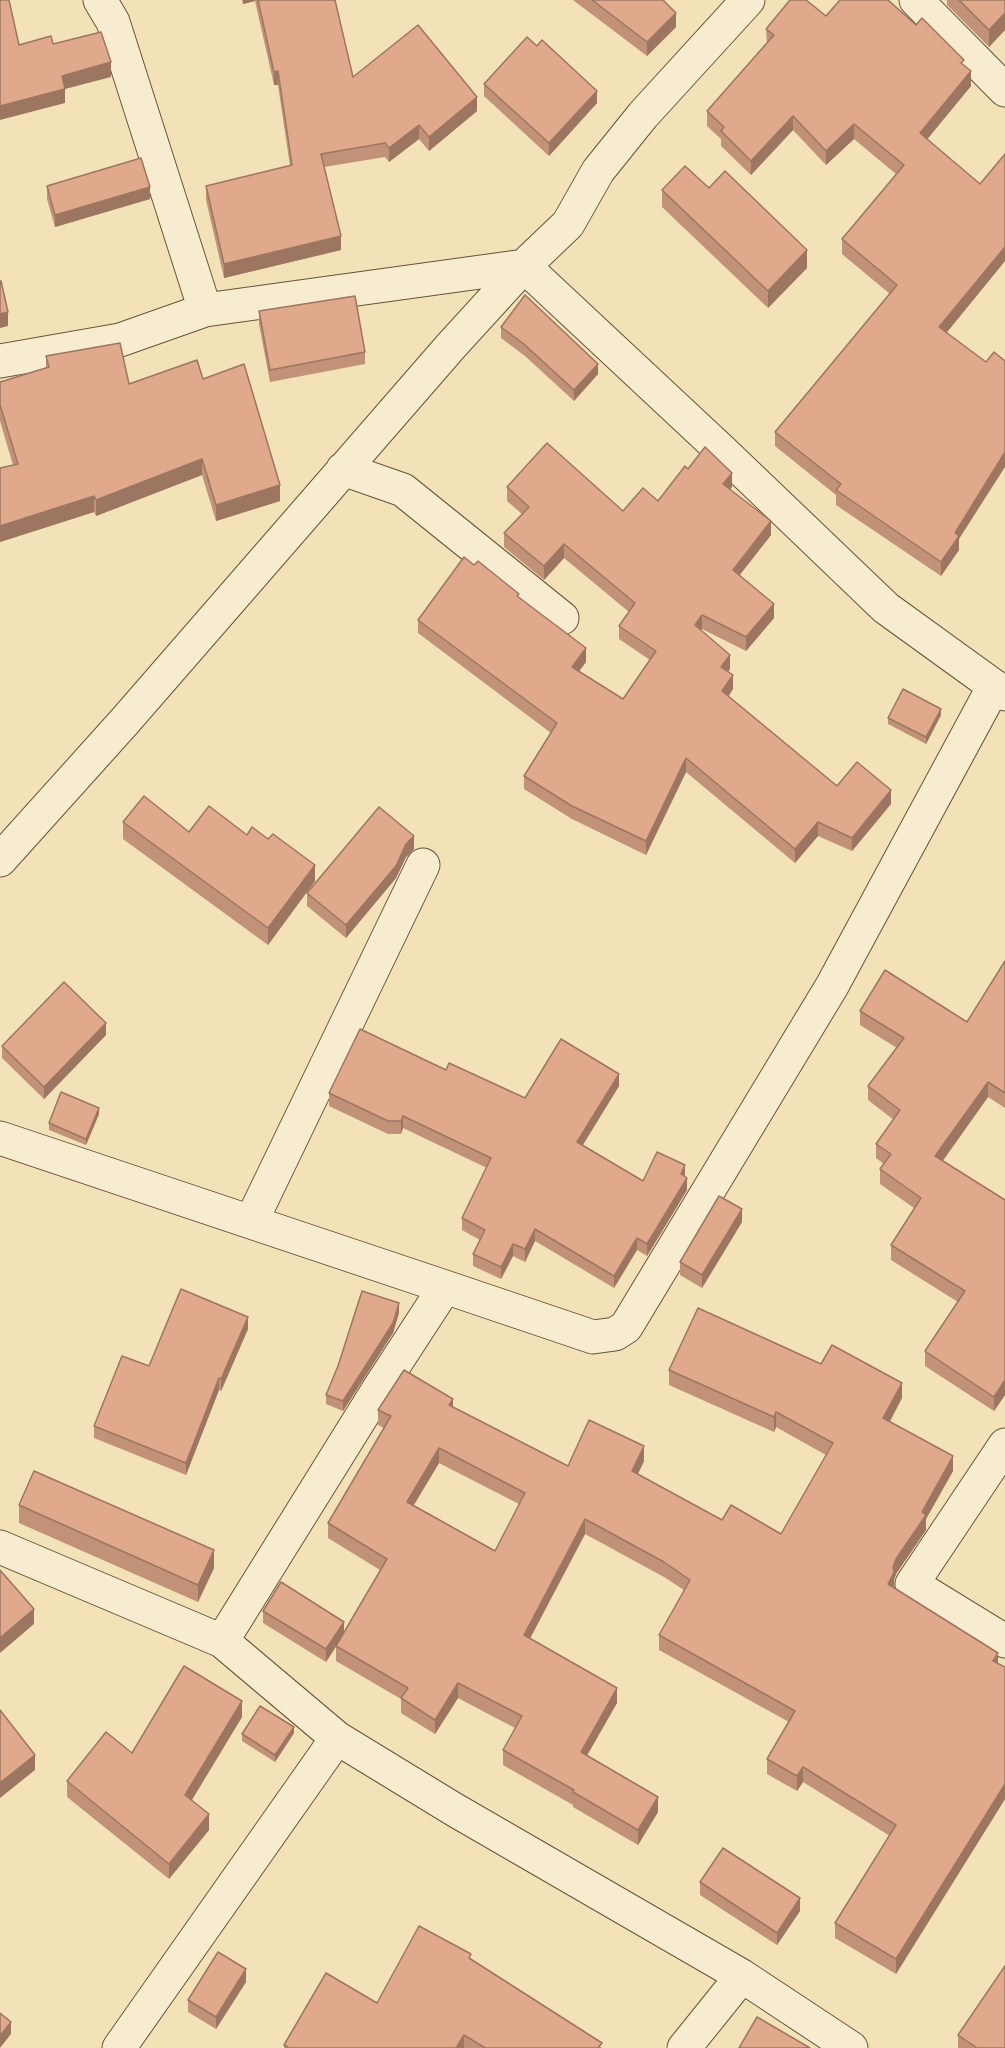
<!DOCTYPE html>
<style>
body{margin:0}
canvas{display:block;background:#f3e1b7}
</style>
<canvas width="1005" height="2048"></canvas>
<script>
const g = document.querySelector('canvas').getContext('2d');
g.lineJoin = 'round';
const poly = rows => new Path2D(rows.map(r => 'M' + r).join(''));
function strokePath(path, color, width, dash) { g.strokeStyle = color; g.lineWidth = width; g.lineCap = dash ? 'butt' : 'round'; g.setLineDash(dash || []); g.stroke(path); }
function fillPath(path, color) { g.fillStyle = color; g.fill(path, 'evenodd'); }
const minor = poly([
 [100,0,113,22,205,310],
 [916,0,1005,90],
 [0,361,120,340,205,310,524,266,722,451,886,608,1005,694],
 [343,469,403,490,562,618],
 [0,860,125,721,451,346,524,266,568,224,598,171,643,115,748,0],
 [0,1138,445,1287],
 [251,1222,423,865],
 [1005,1445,912,1584,1005,1641],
 [0,1547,222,1641,337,1738,455,1810,742,1976,851,2048],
 [222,1641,378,1390,445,1287,593,1337,615,1334,626,1327,832,986,994,686],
 [119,2048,337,1738],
 [684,2048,742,1976]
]);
strokePath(minor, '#67543a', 35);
strokePath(minor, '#f7ecd0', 33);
fillPath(poly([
 [242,0,335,0,353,77,477,111,429,151,419,139,389,162,385,157,324,167,341,250,224,278,206,200,206,186,290,166,278,85,274,85,255,1,243,4],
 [573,0,663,0,676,27,647,56],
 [947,0,1005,0,1005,30,989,47,947,5],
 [826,16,916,25,964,65,971,86,927,139,980,184,1005,154,1005,261,946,333,959,550,941,576,836,505,836,495,775,446,775,432,890,294,842,254,842,239,896,174,854,139,826,165,793,130,751,175,721,146,721,139,707,126,707,111,767,44,766,29],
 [537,46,597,103,549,156,484,96,484,84],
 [47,186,150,199,55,227,47,199],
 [709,188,807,268,768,308,662,207,662,190],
 [259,311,365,352,365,364,270,382,259,324],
 [501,327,598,374,574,401,525,356,501,338],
 [46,356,129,384,203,379,280,501,216,521,202,475,96,516,94,512,0,542,0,468,13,465,0,421,0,382,46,368],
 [688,469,732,487,730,489,771,535,740,575,774,618,746,651,702,629,701,630,730,669,728,672,733,689,729,696,837,786,891,804,852,851,818,836,795,863,686,772,646,855,572,819,524,789,524,776,551,733,418,633,418,620,519,598,586,662,579,671,623,699,650,660,619,639,619,626,629,612,564,558,544,580,504,547,504,533,522,514,507,501,507,487,623,511,658,501],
 [941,715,926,744,888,724,888,718],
 [123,822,189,832,247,835,315,881,268,945,123,839],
 [414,849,406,857,396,878,346,938,307,906,307,893],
 [1005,961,1005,1108,988,1097,943,1161,1005,1200,1005,1395,994,1411,925,1366,925,1351,958,1302,891,1260,891,1245,914,1208,880,1184,880,1169,884,1164,876,1158,876,1144,894,1120,868,1100,868,1086,897,1048,860,1025,860,1011,967,1022],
 [106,1035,44,1099,2,1058,2,1046],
 [446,1070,525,1098,619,1086,583,1145,643,1181,685,1177,687,1190,647,1256,637,1250,614,1288,535,1241,525,1262,513,1256,501,1279,473,1266,473,1254,480,1240,462,1230,462,1218,487,1168,403,1128,401,1134,388,1134,329,1106,329,1093],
 [99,1114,86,1145,49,1130,49,1123],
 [742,1222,702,1288,680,1275,680,1262],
 [399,1313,393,1333,343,1411,326,1404,326,1395,338,1366],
 [248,1329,221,1391,219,1390,186,1475,94,1438,94,1426,149,1366],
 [821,1364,902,1398,890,1422,953,1471,926,1519,926,1530,896,1574,894,1580,894,1588,998,1664,1005,1667,1005,1799,896,1974,835,1938,835,1923,890,1836,803,1782,797,1791,767,1774,767,1759,789,1722,659,1650,659,1635,684,1590,664,1577,585,1534,530,1638,617,1703,587,1755,658,1812,638,1845,573,1807,573,1805,503,1765,503,1750,515,1728,458,1698,435,1734,401,1713,401,1699,336,1661,336,1646,339,1642,326,1662,263,1623,263,1611,344,1633,380,1570,328,1538,328,1523,384,1428,378,1425,378,1410,453,1407,568,1466,644,1461,638,1474,722,1520,781,1534,826,1455,776,1427,774,1432,669,1385,669,1370],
 [439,1463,519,1504,495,1551,414,1505],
 [19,1505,214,1568,198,1602,19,1523],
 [242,1717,192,1800,209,1830,169,1879,67,1797,67,1781,132,1753],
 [294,1733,275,1762,242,1741,242,1734],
 [700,1882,800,1911,777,1945,700,1895],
 [471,1959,602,2048,284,2048,284,2045,377,2003],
 [246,1982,216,2029,188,2012,188,2000],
 [958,2035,1005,2048,958,2048]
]), '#c19178');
fillPath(poly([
 [243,0,255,0,255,1,243,4],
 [676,13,676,27,647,56,647,42],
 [1005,13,1005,30,989,47,989,30],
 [111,62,111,77,65,89,65,103,0,120,0,106,62,76],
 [278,71,278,85,274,85,274,72],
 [971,71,971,86,920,148,920,133],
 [597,91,597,103,549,156,549,143],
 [477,97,477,111,429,151,429,137],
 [793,116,793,130,751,175,751,161],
 [854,124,854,139,826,165,826,151],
 [419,125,419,139,389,162,389,148],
 [150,187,150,199,55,227,55,215],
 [341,236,341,250,224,278,224,264],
 [1005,247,1005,261,939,342,939,327],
 [807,250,807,268,768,308,768,291],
 [8,312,8,326,0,328,0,314],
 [598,364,598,374,574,401,574,390],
 [1005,452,1005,467,959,539,959,550,941,576,941,562,955,533],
 [202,459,202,475,96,516,96,500],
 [732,473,732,487,723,498,723,484],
 [280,485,280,501,216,521,216,505],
 [94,496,94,512,0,542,0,526],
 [771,521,771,535,733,583,733,570],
 [564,544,564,558,544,580,544,566],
 [774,604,774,618,746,651,746,637],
 [702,615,702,629,695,639,695,625],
 [586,648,586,662,572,681,572,667],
 [730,655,730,669,721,680,721,667],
 [733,675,733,689,722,705,722,691],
 [941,709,941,715,926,744,926,737],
 [686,758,686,772,646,855,646,841],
 [891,790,891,804,852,851,852,838],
 [818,822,818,836,795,863,795,849],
 [414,836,414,849,406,857,396,878,346,938,346,925,406,844],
 [315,865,315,881,268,945,268,928],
 [106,1023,106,1035,44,1099,44,1087],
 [619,1074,619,1086,577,1154,577,1142],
 [988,1082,988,1097,935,1171,935,1156],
 [99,1108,99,1114,86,1145,86,1139],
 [403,1116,403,1128,401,1134,401,1121],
 [685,1165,685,1177,681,1174],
 [687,1178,687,1190,647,1256,647,1244],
 [742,1209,742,1222,702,1288,702,1275],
 [535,1229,535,1241,525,1262,525,1249],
 [637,1238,637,1250,614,1288,614,1276],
 [513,1244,513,1256,501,1279,501,1267],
 [399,1303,399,1313,393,1333,343,1411,343,1401],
 [248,1317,248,1329,221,1391,221,1379],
 [219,1378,219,1390,186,1475,186,1463],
 [1005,1380,1005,1395,994,1411,994,1397],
 [902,1383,902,1398,883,1433,883,1418],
 [453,1399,453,1414,449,1405],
 [776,1412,776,1427,774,1432,774,1417],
 [644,1446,644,1461,632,1486,632,1471],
 [439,1448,439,1463,407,1516,407,1502],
 [953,1456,953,1471,926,1519,926,1530,896,1574,894,1580,894,1587,888,1584,896,1559],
 [585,1519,585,1534,524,1650,524,1635],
 [214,1550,214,1568,198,1602,198,1585],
 [34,1609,34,1624,0,1653,0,1638],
 [344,1622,344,1634,326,1662,326,1649],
 [998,1653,998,1668,993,1661],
 [458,1683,458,1698,435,1734,435,1720],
 [617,1688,617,1703,581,1766,581,1752],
 [242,1701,242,1717,185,1811,185,1795],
 [294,1727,294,1733,275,1762,275,1755],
 [35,1755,35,1770,0,1798,0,1783],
 [803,1767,803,1782,797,1791,797,1776],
 [1005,1784,1005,1799,896,1974,896,1959],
 [658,1797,658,1812,638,1845,638,1830],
 [209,1814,209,1830,169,1879,169,1864],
 [800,1898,800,1911,777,1945,777,1933],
 [246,1969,246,1982,216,2029,216,2017],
 [11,2022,11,2034,0,2048,0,2036],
 [464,2035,464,2048,456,2048]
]), '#9d7661');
const building = poly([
 [0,0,9,0,19,45,51,36,53,44,101,32,111,62,62,76,65,89,0,106,0,0],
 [258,0,335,0,353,77,418,25,477,97,429,137,419,125,389,148,385,143,321,154,341,236,224,264,206,186,292,165,278,71,274,72,258,0],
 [592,0,663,0,676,13,647,42,592,0],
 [790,0,806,0,826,16,840,0,888,0,916,25,922,18,964,60,961,63,971,71,920,133,980,184,1005,154,1005,247,939,327,986,362,994,352,1005,361,1005,452,955,533,959,536,941,562,836,490,841,484,775,432,897,285,842,239,904,165,854,124,826,151,793,116,751,161,721,131,724,127,707,111,774,35,766,29,790,0],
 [959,0,1005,0,1005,13,989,30,959,0],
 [527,37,537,46,542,40,597,91,549,143,484,84,527,37],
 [141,158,150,187,55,215,47,186,141,158],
 [685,166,709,188,725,171,807,250,768,291,662,190,685,166],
 [0,281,1,281,8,312,0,314,0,281],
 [525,295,598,364,574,390,525,345,501,327,525,295],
 [355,296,365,352,270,370,259,311,355,296],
 [120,343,129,384,197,360,203,379,244,364,280,485,216,505,202,459,96,500,94,496,0,526,0,468,18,464,0,405,0,382,49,367,46,356,120,343],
 [547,443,623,511,643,488,658,501,685,466,688,469,705,447,732,473,723,484,771,521,733,570,774,604,746,637,702,615,695,625,730,655,721,667,733,675,722,691,837,786,857,762,891,790,852,838,818,822,795,849,686,758,646,841,572,806,524,776,557,723,418,620,464,557,474,565,478,561,519,594,517,596,586,648,572,667,623,699,656,651,619,626,635,603,564,544,544,566,504,533,529,507,507,487,547,443],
 [903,689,941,709,926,737,888,718,903,689],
 [144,796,189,832,209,806,247,835,252,827,268,839,273,834,315,865,268,928,123,822,144,796],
 [379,807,414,836,406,844,396,866,346,925,307,893,379,807],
 [1005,961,1005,1093,988,1082,935,1156,1005,1200,1005,1380,994,1397,925,1351,965,1291,891,1245,921,1198,880,1169,891,1154,876,1144,900,1110,868,1086,904,1038,860,1011,885,970,967,1022,1005,961],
 [64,982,106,1023,44,1087,2,1046,64,982],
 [360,1029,446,1070,449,1063,525,1098,561,1039,619,1074,577,1142,643,1181,657,1152,685,1165,681,1174,687,1178,647,1244,637,1238,614,1276,535,1229,525,1249,513,1244,501,1267,473,1254,485,1230,462,1218,491,1158,403,1116,401,1121,388,1121,329,1093,360,1029],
 [61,1092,99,1108,86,1139,49,1123,61,1092],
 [719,1196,742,1209,702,1275,680,1262,719,1196],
 [181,1289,248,1317,221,1379,219,1378,186,1463,94,1426,122,1356,149,1366,181,1289],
 [362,1291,399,1303,393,1323,343,1401,326,1395,338,1366,362,1291],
 [698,1308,821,1364,832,1345,902,1383,883,1418,953,1456,922,1512,926,1515,896,1559,893,1567,894,1572,888,1584,998,1653,993,1661,1005,1667,1005,1784,896,1959,835,1923,896,1825,803,1767,797,1776,767,1759,795,1711,659,1635,690,1580,664,1562,585,1519,524,1635,617,1688,581,1752,658,1797,638,1830,573,1792,574,1790,503,1750,522,1716,458,1683,435,1720,401,1698,408,1688,336,1646,387,1559,328,1523,391,1416,378,1410,404,1370,453,1399,449,1405,568,1466,589,1420,644,1446,632,1471,722,1520,731,1505,781,1534,833,1443,776,1412,774,1417,669,1370,698,1308],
 [439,1448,525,1493,495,1551,407,1502,439,1448],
 [34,1471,214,1550,198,1585,19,1505,34,1471],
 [0,1570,34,1609,0,1638,0,1570],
 [281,1582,344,1622,326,1649,263,1611,281,1582],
 [184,1666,242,1701,185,1795,209,1814,169,1864,67,1781,106,1732,132,1753,184,1666],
 [260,1706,294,1727,275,1755,242,1734,260,1706],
 [0,1710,35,1755,0,1783,0,1710],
 [723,1848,800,1898,777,1933,700,1882,723,1848],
 [419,1926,471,1954,469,1958,602,2043,598,2048,485,2048,464,2035,456,2048,289,2048,284,2045,326,1973,377,2003,419,1926],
 [218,1952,246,1969,216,2017,188,2000,218,1952],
 [1005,1966,1005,2048,977,2048,958,2035,1005,1966],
 [0,2013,11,2022,0,2036,0,2013],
 [757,2017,810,2048,739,2048,757,2017]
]);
fillPath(building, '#e0a98b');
strokePath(building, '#9d7661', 1.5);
</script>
